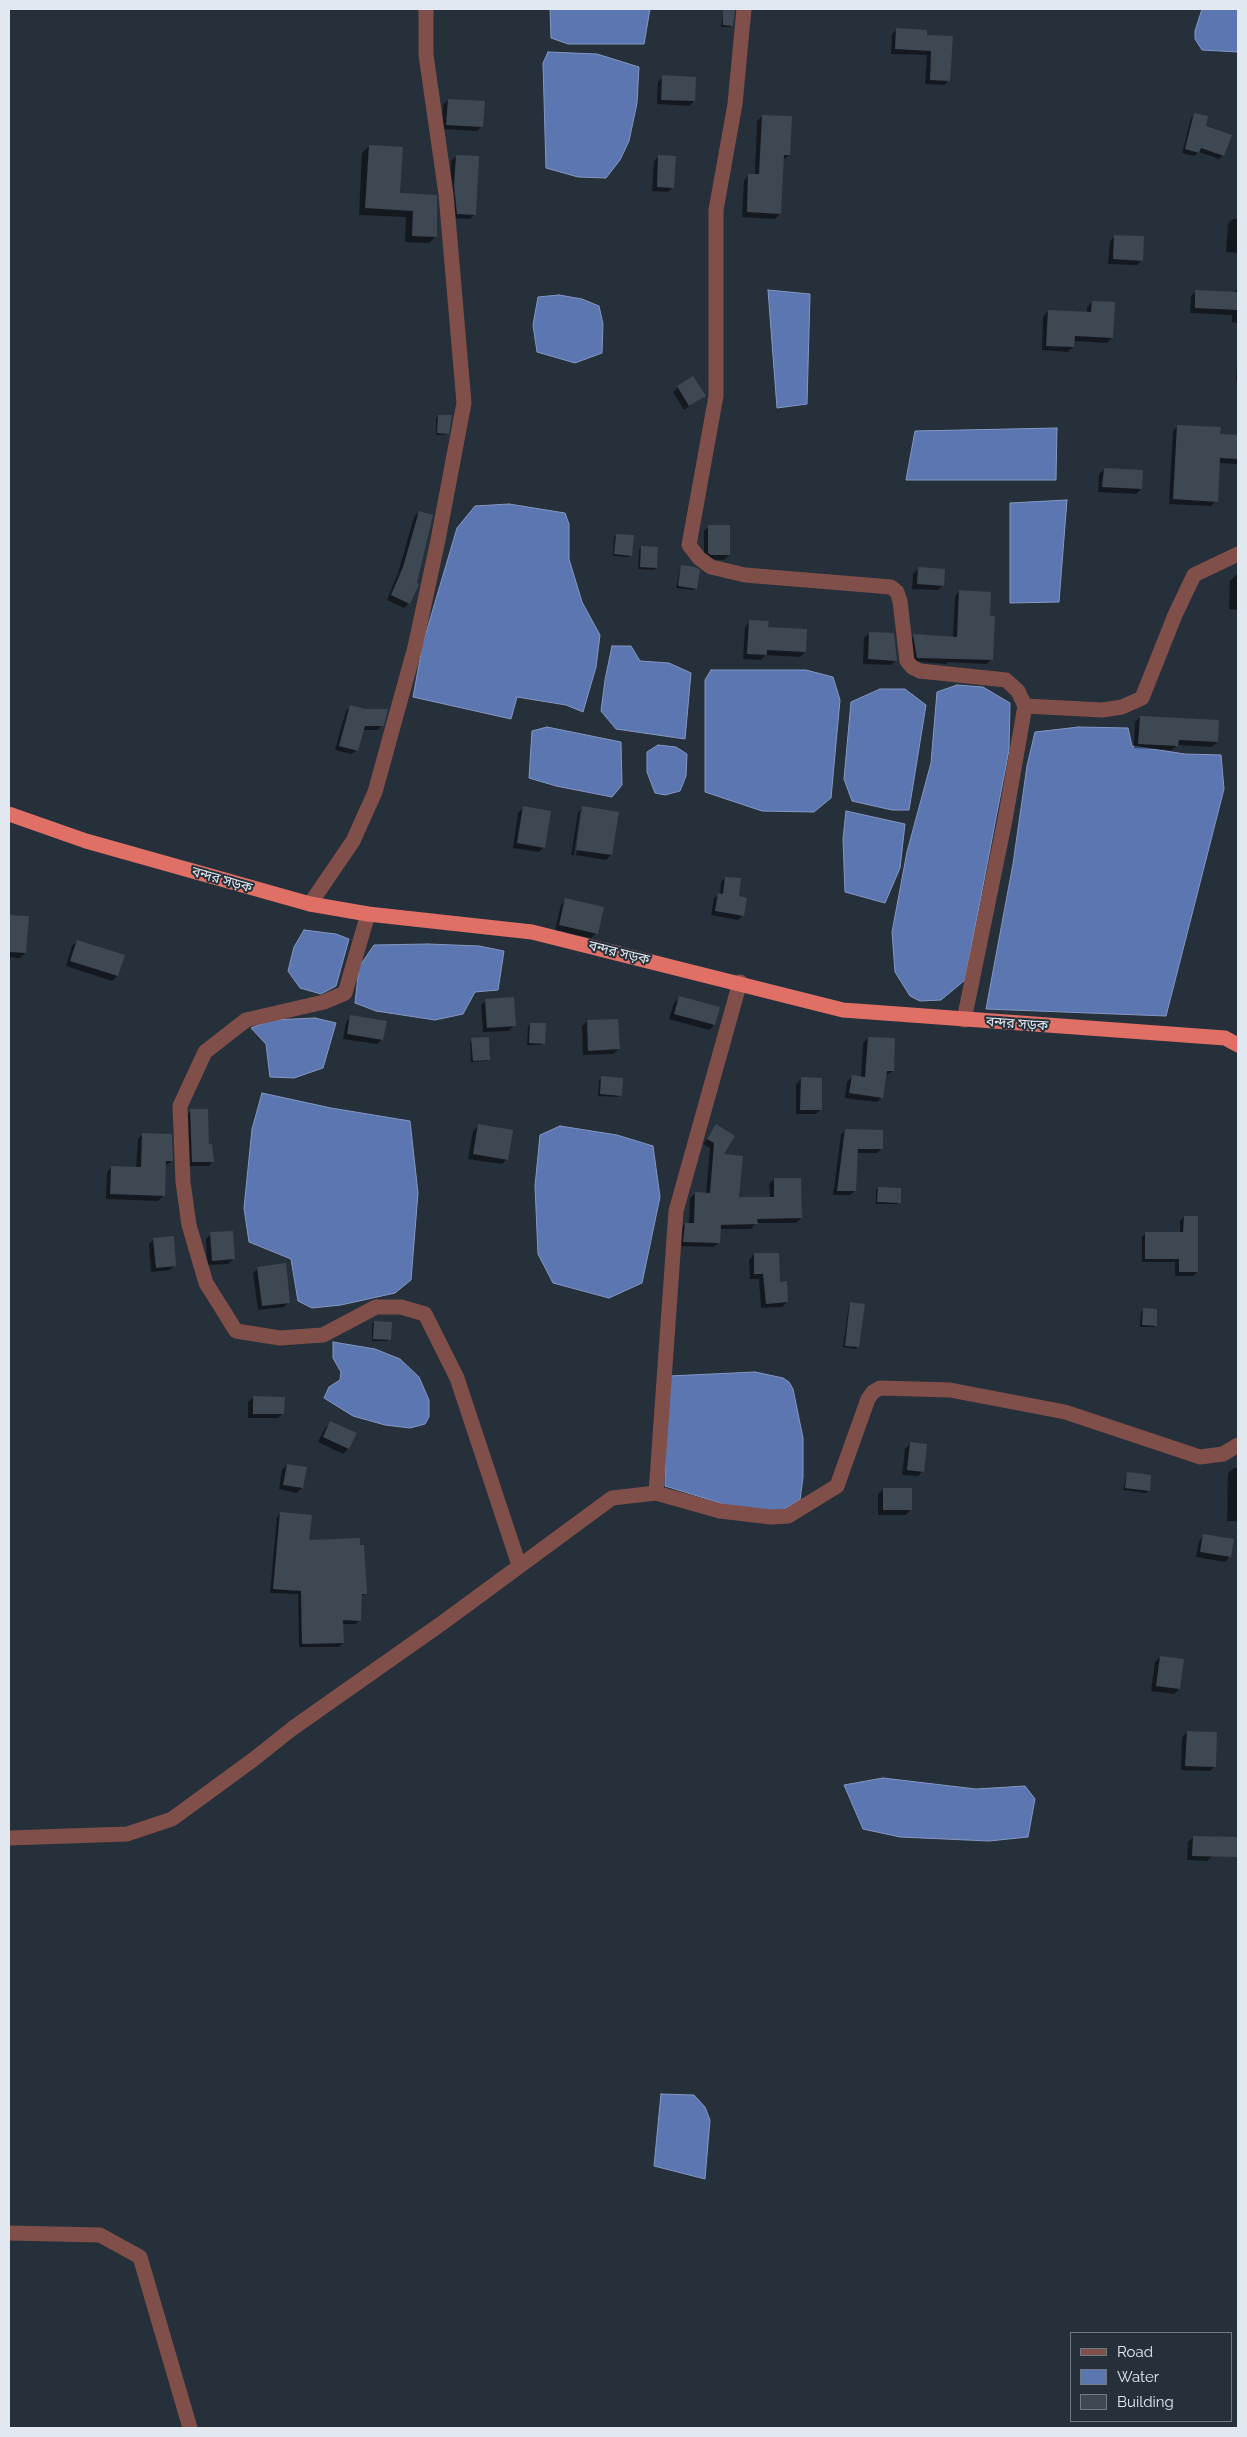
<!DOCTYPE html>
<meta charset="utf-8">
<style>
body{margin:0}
#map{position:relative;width:1247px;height:2437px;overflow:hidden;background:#26303a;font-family:Raleway,sans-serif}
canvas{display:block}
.frame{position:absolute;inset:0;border:10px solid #e2e8ef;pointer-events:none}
.legend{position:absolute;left:1070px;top:2332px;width:162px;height:90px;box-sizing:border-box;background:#26303a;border:1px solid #717a82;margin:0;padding:6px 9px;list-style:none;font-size:15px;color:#e2e8ef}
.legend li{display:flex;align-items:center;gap:10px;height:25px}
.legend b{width:25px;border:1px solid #717a82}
</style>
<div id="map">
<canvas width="1247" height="2437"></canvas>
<div class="frame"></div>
<ul class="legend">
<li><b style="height:6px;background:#814f49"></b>Road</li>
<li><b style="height:14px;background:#5b76b0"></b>Water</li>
<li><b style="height:14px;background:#3e4853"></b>Building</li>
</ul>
</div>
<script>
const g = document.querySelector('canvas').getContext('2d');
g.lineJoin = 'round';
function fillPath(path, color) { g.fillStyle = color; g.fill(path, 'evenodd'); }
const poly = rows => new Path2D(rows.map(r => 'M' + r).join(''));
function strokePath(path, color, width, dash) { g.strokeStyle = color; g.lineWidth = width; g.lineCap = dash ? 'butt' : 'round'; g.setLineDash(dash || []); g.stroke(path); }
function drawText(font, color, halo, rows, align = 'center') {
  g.font = font + ' Raleway,"Noto Sans Bengali",sans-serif'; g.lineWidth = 4; g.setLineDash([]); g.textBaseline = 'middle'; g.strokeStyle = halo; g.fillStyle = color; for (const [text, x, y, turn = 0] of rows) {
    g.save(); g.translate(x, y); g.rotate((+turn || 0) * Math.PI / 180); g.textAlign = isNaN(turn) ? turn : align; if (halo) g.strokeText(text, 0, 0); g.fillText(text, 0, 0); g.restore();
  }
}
const water = poly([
 [550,9,650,9,644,44,568,44,551,38,550,9],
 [1202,9,1238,9,1238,52,1202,50,1195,39,1195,31,1202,9],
 [548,52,597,54,639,67,637,103,629,141,620,160,606,178,578,177,546,168,543,63,548,52],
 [768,290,810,294,807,404,777,408,768,290],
 [559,295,582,299,599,306,603,324,602,353,575,363,537,352,533,325,538,297,559,295],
 [1057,428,1056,480,906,480,915,431,1057,428],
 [1067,500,1059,602,1010,603,1010,503,1067,500],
 [509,504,565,513,569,524,569,559,582,602,600,635,596,667,583,712,566,705,517,697,511,719,413,697,423,643,457,528,475,506,509,504],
 [612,646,631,646,640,661,669,663,691,673,685,739,616,729,601,711,605,680,612,646],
 [711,670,806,670,833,677,840,700,831,798,814,812,762,811,705,792,705,680,711,670],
 [957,685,983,687,1010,703,1009,750,965,980,941,1000,920,1001,910,996,895,972,892,932,907,852,931,763,937,692,957,685],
 [880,689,905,689,926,705,909,810,892,810,852,801,844,779,851,702,880,689],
 [547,727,621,742,622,785,612,797,556,786,529,778,532,731,547,727],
 [1079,727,1128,728,1132,746,1185,754,1221,755,1224,789,1166,1016,986,1009,1013,864,1027,766,1035,732,1079,727],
 [658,745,676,747,687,754,686,776,680,791,665,795,655,793,647,772,647,752,658,745],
 [846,811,905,824,900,868,885,903,845,892,843,839,846,811],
 [304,930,336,934,349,939,336,986,321,994,300,988,288,971,294,947,304,930],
 [428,944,479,946,504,951,498,990,475,992,463,1014,435,1020,376,1011,355,1003,359,967,374,945,428,944],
 [315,1018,336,1023,323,1068,294,1078,270,1077,266,1044,251,1028,272,1020,315,1018],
 [262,1093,331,1108,410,1121,418,1193,411,1280,395,1293,341,1305,312,1308,298,1301,291,1259,249,1242,244,1208,252,1129,262,1093],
 [560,1126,617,1135,653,1146,660,1197,642,1283,609,1298,553,1283,538,1254,535,1186,540,1135,560,1126],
 [333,1342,375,1349,400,1359,419,1377,429,1400,429,1417,425,1424,410,1428,385,1425,353,1416,324,1398,329,1387,340,1380,341,1372,333,1358,333,1342],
 [755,1372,783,1378,789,1382,793,1389,803,1438,803,1477,800,1500,781,1511,746,1511,665,1486,667,1389,669,1376,755,1372],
 [883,1778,976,1789,1025,1786,1035,1799,1028,1837,989,1841,900,1837,863,1829,844,1785,883,1778],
 [661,2094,694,2095,705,2107,710,2120,705,2179,654,2166,661,2094]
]);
fillPath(water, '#5b76b0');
strokePath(water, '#8498c3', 1);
fillPath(poly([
 [724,9,733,9,732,25,730,27,721,27],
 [897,29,926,36,949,80,944,85,925,84,927,55,891,54,892,34],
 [663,77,694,101,689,106,657,104,658,82],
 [448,100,482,126,477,131,442,129,443,105],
 [1195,114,1223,155,1219,159,1199,152,1194,156,1182,153,1191,118],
 [762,116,789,155,783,160,780,214,775,219,742,217,744,180,749,175,755,175,757,121],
 [369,146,399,194,436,236,429,243,405,242,406,217,359,215,362,153],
 [456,156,475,214,470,219,452,218,450,192,451,161],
 [659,156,673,187,668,192,652,191,654,161],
 [1233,219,1238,219,1238,253,1226,252,1228,224],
 [1115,236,1142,260,1137,265,1108,264,1110,241],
 [1238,288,1238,323,1232,322,1232,315,1190,313,1191,296,1196,291,1233,293],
 [1092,302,1112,338,1107,343,1073,341,1073,347,1068,352,1042,350,1043,317,1048,311,1087,313,1087,307],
 [1238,348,1238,381,1236,380],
 [678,387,704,396,684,410,673,392],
 [438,416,448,433,445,435,436,435,436,418],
 [1178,426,1219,435,1238,436,1238,464,1218,463,1216,501,1211,506,1169,504,1173,431],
 [1104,469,1141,489,1136,494,1098,492,1099,474],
 [419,512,416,583,409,603,404,608,387,600,398,573,414,517],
 [709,526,729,555,724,560,704,559,704,531],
 [616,535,631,555,629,557,613,556,614,537],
 [642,547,656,568,654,570,638,569,639,549],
 [681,566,696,588,694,590,676,588],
 [918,569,943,585,938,590,912,589,913,574],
 [1238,573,1238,610,1229,609,1230,581],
 [959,592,988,617,991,659,987,664,948,662,946,664,912,661,909,640,914,636,953,638,955,596],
 [750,621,767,629,805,652,800,657,765,655,761,660,743,659,745,627],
 [870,633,896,660,891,665,863,664,864,638],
 [351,706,382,725,378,730,362,730,357,750,352,754,335,750,346,711],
 [1140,717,1217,742,1212,747,1177,745,1172,750,1134,748,1135,722],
 [523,808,544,847,539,852,513,848,518,813],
 [583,808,611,855,606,860,576,855,583,812,580,812,574,855,571,855,578,813],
 [725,878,738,897,745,899,742,916,738,920,711,915,714,898,720,894,721,882],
 [566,900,596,933,591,938,555,930,561,905],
 [9,916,28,917,25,953,20,958,9,957],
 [77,941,117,976,112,981,66,966,72,946],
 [679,998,714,1025,709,1030,669,1019,674,1003],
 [486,1000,514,1025,509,1031,483,1032,481,1005],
 [351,1017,382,1039,377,1044,343,1039,346,1022],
 [587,1021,618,1049,613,1054,583,1055,582,1026],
 [530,1024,544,1043,541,1045,527,1045,528,1026],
 [868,1038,893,1071,885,1076,882,1097,877,1102,845,1098,847,1082,852,1077,861,1078,863,1043],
 [472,1040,489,1059,487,1061,471,1062,470,1042],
 [602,1078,621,1095,618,1097,598,1096,599,1080],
 [801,1079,821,1109,816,1114,796,1114,796,1084],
 [191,1111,208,1145,212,1162,209,1166,188,1166,187,1114],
 [478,1126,507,1159,502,1164,468,1159,473,1131],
 [716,1126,722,1155,738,1198,770,1198,769,1184,774,1179,801,1218,796,1223,756,1223,751,1229,719,1229,719,1242,714,1247,679,1246,680,1229,685,1224,689,1224,690,1198,695,1194,706,1194,710,1148,703,1144],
 [845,1130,881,1149,877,1153,856,1153,855,1191,850,1195,833,1195,841,1135],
 [143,1134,172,1161,165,1166,163,1196,158,1201,106,1199,107,1172,112,1167,136,1168,138,1139],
 [878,1188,899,1202,897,1204,876,1204,876,1190],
 [1184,1217,1197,1272,1193,1276,1175,1276,1175,1262,1142,1262,1142,1237,1146,1233,1180,1234,1180,1221],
 [211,1234,233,1259,228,1264,207,1265,206,1239],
 [154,1239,175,1265,170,1270,151,1272,149,1244],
 [754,1254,779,1283,787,1302,782,1307,761,1308,759,1279,750,1279,749,1260],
 [258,1268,289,1302,284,1307,258,1310,253,1273],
 [851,1303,857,1347,855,1349,843,1347,849,1305],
 [1143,1310,1156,1325,1154,1327,1140,1327,1141,1312],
 [374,1322,390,1339,387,1341,372,1341,372,1324],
 [254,1397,283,1413,278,1418,248,1418,248,1402],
 [330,1423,355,1434,348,1449,343,1454,318,1442,325,1428],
 [910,1444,923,1471,918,1476,902,1475,905,1449],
 [287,1465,302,1488,297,1493,279,1489,282,1470],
 [1234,1468,1238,1468,1238,1521,1227,1521,1228,1473],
 [1127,1473,1150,1476,1148,1491,1146,1493,1123,1490],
 [883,1489,911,1509,906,1515,878,1515,878,1494],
 [280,1514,366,1593,361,1597,360,1620,356,1624,342,1624,343,1643,339,1647,299,1647,298,1594,270,1593,277,1517],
 [1204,1536,1230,1556,1225,1562,1196,1557,1199,1541],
 [1160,1657,1179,1689,1174,1694,1151,1691,1155,1662],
 [1187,1732,1215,1766,1210,1771,1181,1770,1182,1737],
 [1193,1837,1212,1856,1207,1861,1187,1860,1188,1842]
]), '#0007');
fillPath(poly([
 [723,9,735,9,733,26,723,25],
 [896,28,927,30,927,35,953,36,950,81,930,80,931,51,895,49],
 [662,75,696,77,695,101,661,100],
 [448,99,485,101,483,127,446,125],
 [1194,113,1208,116,1206,126,1232,135,1224,156,1201,148,1199,153,1185,149],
 [762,115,792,116,790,155,784,155,781,214,747,212,748,174,759,174],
 [369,145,403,147,400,193,437,195,437,237,412,236,413,211,365,208],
 [456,155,479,156,476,215,457,214,454,186],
 [658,155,676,156,674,188,657,187],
 [1114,235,1144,236,1143,261,1113,259],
 [1195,290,1238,292,1238,310,1195,308],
 [1092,301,1115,302,1113,338,1075,336,1074,347,1046,346,1048,310,1091,312],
 [693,376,706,396,689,406,677,386],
 [438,415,452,415,449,434,437,433],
 [1177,425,1221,427,1220,434,1238,435,1238,459,1220,458,1218,502,1173,499],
 [1104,468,1143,470,1142,489,1102,487],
 [419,511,433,515,417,583,419,584,410,604,391,595,403,567],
 [708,525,730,525,730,555,711,555,708,553],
 [616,534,634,535,632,556,614,554],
 [641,546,658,547,657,568,640,567],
 [681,565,695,567,700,570,697,589,678,586],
 [918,567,945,569,944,586,917,584],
 [959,590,991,592,990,616,995,616,993,660,917,658,913,634,957,637],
 [749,620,769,621,768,627,807,629,806,652,767,650,767,655,747,654],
 [869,632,894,633,897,661,868,659],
 [350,705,365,709,388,709,384,726,365,726,358,751,339,746],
 [1140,716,1219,720,1218,742,1179,740,1178,746,1138,744],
 [523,806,551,811,545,848,517,843],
 [582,806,619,812,612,855,576,850],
 [725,877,741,878,739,896,747,898,744,916,715,911,718,893,723,894],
 [565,898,604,907,598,934,559,925],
 [9,915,29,916,26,953,9,952],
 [77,940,125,955,118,976,70,961],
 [679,996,720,1007,715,1025,674,1014],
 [514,997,516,1026,487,1028,485,999],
 [350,1015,387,1021,383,1040,347,1034],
 [618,1019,620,1049,588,1051,587,1020],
 [530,1023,546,1023,545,1044,529,1043],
 [489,1037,490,1060,473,1061,471,1038],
 [868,1037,895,1038,894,1071,887,1071,883,1098,849,1093,852,1075,865,1077],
 [601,1076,623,1078,622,1096,600,1094],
 [801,1077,822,1078,822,1110,800,1110],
 [190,1109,208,1109,209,1144,212,1144,214,1162,192,1162],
 [478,1124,513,1130,508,1160,473,1154],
 [716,1124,735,1136,724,1154,743,1156,739,1197,774,1197,774,1178,801,1178,802,1218,757,1219,758,1224,721,1225,720,1243,683,1242,685,1223,694,1223,695,1192,710,1193,714,1143,707,1139],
 [845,1129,883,1130,883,1149,858,1149,856,1191,837,1191],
 [142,1133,172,1134,173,1161,166,1161,165,1196,110,1194,111,1166,141,1167],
 [878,1187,901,1188,901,1203,877,1202],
 [1184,1216,1198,1216,1198,1272,1179,1272,1179,1259,1145,1259,1145,1232,1183,1232],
 [233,1231,235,1259,212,1261,210,1232],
 [174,1236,176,1266,156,1268,153,1238],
 [754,1253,779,1253,780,1282,787,1281,788,1302,766,1304,763,1274,754,1274],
 [286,1263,290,1303,262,1306,257,1267],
 [850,1302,865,1304,859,1347,845,1346],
 [1143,1308,1157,1309,1157,1326,1142,1325],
 [374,1321,392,1322,391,1340,373,1339],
 [253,1396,285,1397,284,1414,253,1414],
 [330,1421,357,1433,349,1449,323,1437],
 [910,1442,927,1444,924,1472,907,1470],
 [287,1464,307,1467,303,1488,283,1485],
 [1127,1472,1151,1475,1150,1491,1125,1488],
 [883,1488,912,1488,912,1510,883,1510],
 [280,1512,312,1515,309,1540,360,1538,360,1545,364,1545,367,1594,362,1594,361,1621,343,1620,344,1643,302,1644,301,1591,273,1589],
 [1203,1534,1234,1539,1231,1557,1200,1552],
 [1160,1656,1184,1659,1180,1689,1156,1686],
 [1187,1731,1217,1732,1216,1767,1185,1766],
 [1193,1836,1238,1837,1238,1857,1192,1856]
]), '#3e4853');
strokePath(poly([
 [744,9,735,104,716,210,716,396,689,545,699,558,711,567,745,575,891,587,897,592,900,601,907,661,912,667,920,671,1006,680,1018,691,1025,706],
 [310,904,353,841,375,792,415,647,438,540,464,403,446,194,426,55,426,9],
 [368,914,345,993,324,1002,246,1020,205,1052,180,1106,183,1182,189,1225,206,1283,236,1331,280,1338,323,1335,376,1307,401,1307,425,1314,457,1378,519,1565],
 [964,1020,1005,820,1025,706,1102,710,1122,707,1142,698,1175,615,1194,575,1238,554],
 [656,1493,720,1511,771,1517,788,1516,837,1486,868,1399,873,1392,880,1388,950,1390,1065,1412,1200,1457,1223,1454,1238,1445],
 [9,1838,127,1834,172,1819,254,1759,293,1728,445,1621,612,1498,656,1493,676,1211,740,982]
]), '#814f49', 15);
strokePath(poly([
 [9,2233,100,2235,140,2257,190,2428]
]), '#814f49', 15);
strokePath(poly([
 [9,814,86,841,310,904,368,914,532,932,843,1010,1225,1038,1238,1045]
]), '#e06f66', 15);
drawText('14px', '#e2e8ef', '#26303a', [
 ["বন্দর সড়ক",222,880,16],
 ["বন্দর সড়ক",619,953,14],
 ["বন্দর সড়ক",1017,1024,4]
]);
</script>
